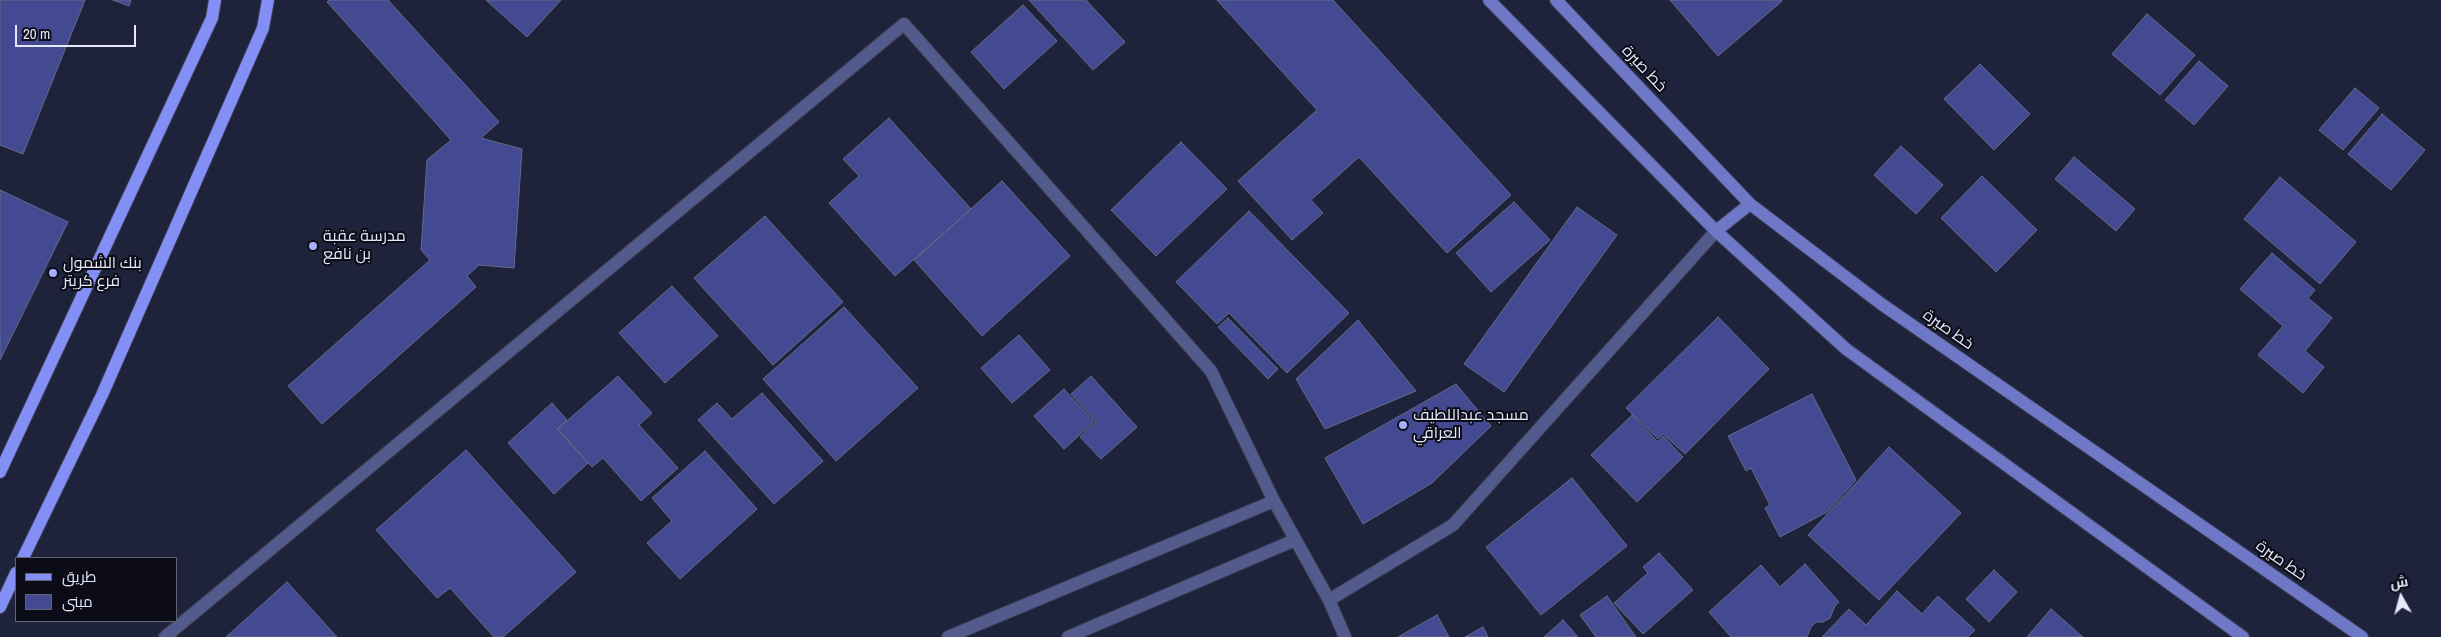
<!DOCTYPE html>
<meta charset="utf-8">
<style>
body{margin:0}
#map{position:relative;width:2441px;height:637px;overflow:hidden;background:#1e223a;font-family:"Archivo Narrow",Cairo,sans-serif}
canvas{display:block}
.legend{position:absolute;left:15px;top:557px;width:162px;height:65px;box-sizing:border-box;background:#0b0c17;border:1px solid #626471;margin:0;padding:6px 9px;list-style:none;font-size:15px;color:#e5e8f9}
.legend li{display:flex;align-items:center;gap:10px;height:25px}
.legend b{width:25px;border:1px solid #626471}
.north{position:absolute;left:2376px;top:572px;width:50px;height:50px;-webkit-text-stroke:4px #0b0c17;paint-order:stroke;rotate:353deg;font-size:14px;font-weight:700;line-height:20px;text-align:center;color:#e5e8f9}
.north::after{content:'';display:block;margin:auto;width:18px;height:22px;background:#e5e8f9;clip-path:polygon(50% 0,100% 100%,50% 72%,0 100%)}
.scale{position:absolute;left:15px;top:25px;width:121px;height:22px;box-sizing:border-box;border:2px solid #e5e8f9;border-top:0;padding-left:6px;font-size:15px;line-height:18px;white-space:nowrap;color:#e5e8f9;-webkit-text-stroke:4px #0b0c17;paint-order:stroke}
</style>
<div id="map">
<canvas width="2441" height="637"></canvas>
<ul class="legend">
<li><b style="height:6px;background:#838ff5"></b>طريق</li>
<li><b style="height:14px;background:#434a91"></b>مبنى</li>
</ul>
<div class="north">ش</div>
<div class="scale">20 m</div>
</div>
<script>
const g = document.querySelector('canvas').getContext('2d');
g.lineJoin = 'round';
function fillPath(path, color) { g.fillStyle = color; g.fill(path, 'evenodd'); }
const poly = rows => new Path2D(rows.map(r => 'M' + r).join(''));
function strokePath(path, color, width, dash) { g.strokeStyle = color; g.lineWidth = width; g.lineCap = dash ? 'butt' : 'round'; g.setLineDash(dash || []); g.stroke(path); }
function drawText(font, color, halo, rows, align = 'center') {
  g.font = font + ' "Archivo Narrow",Cairo,sans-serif'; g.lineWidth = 4; g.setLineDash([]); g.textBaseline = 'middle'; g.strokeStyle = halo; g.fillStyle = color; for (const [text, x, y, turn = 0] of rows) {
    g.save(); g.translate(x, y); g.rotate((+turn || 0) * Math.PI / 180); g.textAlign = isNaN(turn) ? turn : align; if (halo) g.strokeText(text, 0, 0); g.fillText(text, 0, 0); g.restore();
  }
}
const building = poly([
 [0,0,85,0,23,154,0,145,0,0],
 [113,0,131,0,129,6,113,0],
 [329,0,388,0,499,122,481,138,522,149,514,268,479,265,467,276,476,287,322,424,288,386,430,260,421,250,427,160,451,140,327,2,329,0],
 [486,0,561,0,527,37,486,0],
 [1029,0,1086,0,1125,42,1093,70,1029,0],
 [1217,0,1333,0,1511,195,1447,253,1359,157,1311,200,1323,213,1292,240,1238,181,1317,110,1217,0],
 [1670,0,1781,0,1782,1,1718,56,1670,0],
 [1023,5,1057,41,1004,89,971,52,1023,5],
 [2147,14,2195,55,2160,95,2112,54,2147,14],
 [2199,61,2228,86,2194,125,2165,100,2199,61],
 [1980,64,2030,114,1994,150,1944,99,1980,64],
 [2355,88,2379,108,2343,150,2319,130,2355,88],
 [2382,114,2425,150,2391,190,2348,154,2382,114],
 [889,118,971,209,895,276,829,203,859,176,843,159,889,118],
 [1181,142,1227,189,1156,256,1111,210,1181,142],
 [1901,146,1943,185,1916,214,1874,175,1901,146],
 [2074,157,2135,209,2116,231,2055,179,2074,157],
 [1982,176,2037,230,1996,272,1941,218,1982,176],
 [2280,177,2356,242,2320,284,2244,219,2280,177],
 [1002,181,1070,256,982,336,914,260,1002,181],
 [0,190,68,222,0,360,0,190],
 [1514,202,1550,240,1491,292,1456,253,1514,202],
 [1577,207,1617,235,1504,392,1464,364,1577,207],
 [1249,211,1349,313,1287,373,1229,313,1217,324,1176,282,1249,211],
 [765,216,843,302,773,365,694,278,765,216],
 [2272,253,2315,290,2308,298,2332,318,2305,351,2324,367,2303,393,2258,355,2283,326,2240,289,2272,253],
 [672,286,718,336,665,383,619,333,672,286],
 [844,307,918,388,836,461,763,379,844,307],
 [1718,317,1769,369,1685,454,1663,434,1658,439,1626,408,1718,317],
 [1228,318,1278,369,1268,379,1218,327,1228,318],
 [1358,320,1416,391,1325,429,1296,379,1358,320],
 [1019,335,1050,370,1012,403,981,368,1019,335],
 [618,376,652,413,639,425,678,468,641,501,603,458,592,467,558,429,618,376],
 [1091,376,1137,427,1101,459,1080,437,1096,422,1071,394,1091,376],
 [1456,384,1491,426,1432,483,1363,524,1325,458,1456,384],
 [1064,389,1094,422,1064,449,1034,416,1064,389],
 [762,393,823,461,774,504,698,420,717,403,732,419,762,393],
 [1812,394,1856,480,1827,512,1780,537,1765,508,1770,505,1751,468,1746,471,1728,436,1812,394],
 [552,403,567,420,557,429,588,463,554,494,508,443,552,403],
 [1632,415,1658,442,1663,436,1683,457,1637,502,1591,455,1632,415],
 [1889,447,1961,513,1879,600,1808,535,1889,447],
 [466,450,576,572,503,637,494,637,450,588,437,598,376,530,466,450],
 [705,451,757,509,680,579,647,543,672,521,652,498,705,451],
 [1572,478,1627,546,1541,615,1486,547,1572,478],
 [1659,553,1693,590,1643,634,1614,603,1648,573,1643,567,1659,553],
 [1805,564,1839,602,1835,606,1830,618,1823,622,1816,622,1811,627,1807,637,1731,637,1709,612,1761,565,1780,587,1805,564],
 [1994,570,2017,592,1989,622,1966,599,1994,570],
 [287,582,337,637,226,637,287,582],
 [1897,591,1922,614,1938,596,1975,630,1968,637,1822,637,1849,609,1866,625,1897,591],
 [1607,596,1636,637,1596,637,1580,615,1607,596],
 [2051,609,2083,637,2027,637,2051,609],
 [1437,615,1449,637,1398,637,1437,615],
 [1563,620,1578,637,1544,637,1563,620],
 [1483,627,1488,637,1465,637,1483,627]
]);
fillPath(building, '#434a91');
strokePath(building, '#666b88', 1);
const street = poly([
 [1329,600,1453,525,1716,231],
 [165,637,904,24,1211,371,1274,501,1329,600,1345,637],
 [948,637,1274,501],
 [1068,637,1295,540]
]);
const secondary = poly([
 [1489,0,1716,231,1846,349,2243,637],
 [1556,0,1750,204,1880,303,2362,637],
 [1716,231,1750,204]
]);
const primary = poly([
 [0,472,212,18,215,0],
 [23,558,102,395,263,28,268,0],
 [0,607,16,573]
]);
strokePath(street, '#3a3e55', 14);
strokePath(secondary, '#3a3e55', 14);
strokePath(primary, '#3a3e55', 14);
strokePath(street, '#535b8c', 12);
strokePath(secondary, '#6e78c7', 12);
strokePath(primary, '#838ff5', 12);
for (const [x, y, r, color] of [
 [313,246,5,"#a5b1fc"],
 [53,273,5,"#a5b1fc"],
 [1403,425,5,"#a5b1fc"]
]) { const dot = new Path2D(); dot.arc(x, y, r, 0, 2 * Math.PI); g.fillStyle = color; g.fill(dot); strokePath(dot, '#0b0c17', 2); }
drawText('16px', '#e5e8f9', '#0b0c17', [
 ["خط صيرة",1644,69,47],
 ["خط صيرة",1948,330,35],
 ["خط صيرة",2281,561,35]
]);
drawText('16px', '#e5e8f9', '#0b0c17', [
 ["مدرسة عقبة",323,237],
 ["بن نافع",323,255],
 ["بنك الشمول",63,264],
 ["فرع كريتر",63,282],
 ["مسجد عبداللطيف",1413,416],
 ["العراقي",1413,434]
], 'left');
</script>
